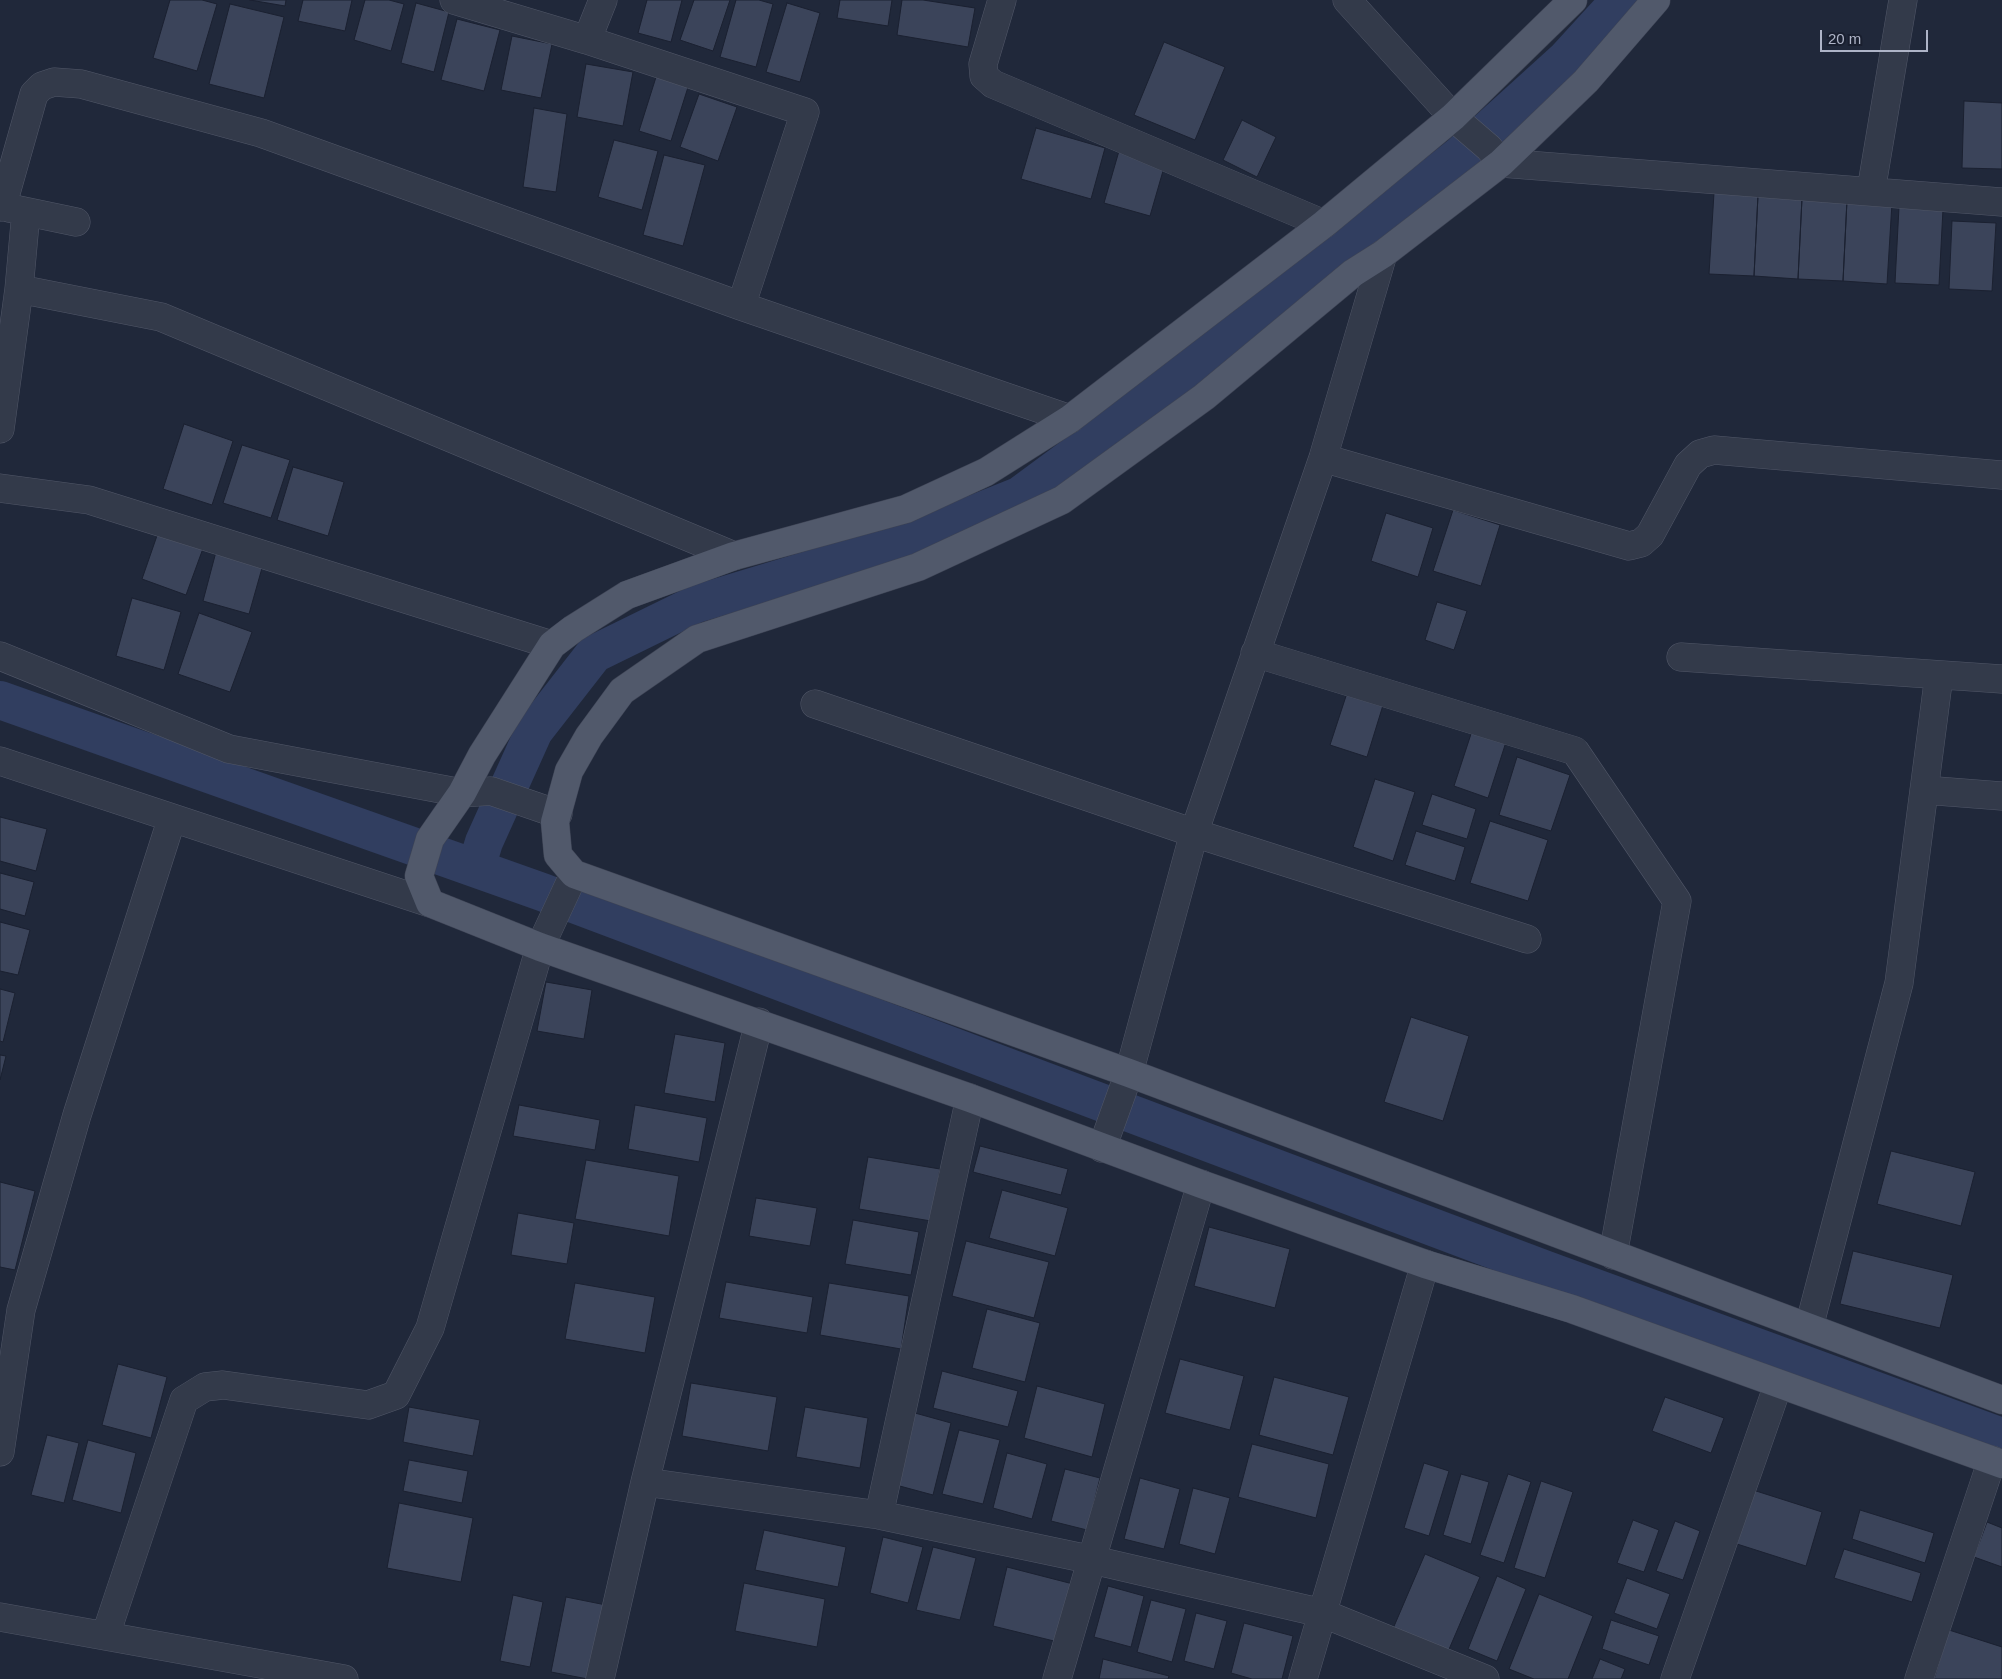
<!DOCTYPE html>
<style>
body{margin:0}
#map{position:relative;width:2002px;height:1679px;overflow:hidden;background:#20283a;font-family:Arial,sans-serif}
canvas{display:block}
.scale{position:absolute;left:1820px;top:30px;width:108px;height:22px;box-sizing:border-box;border:2px solid #aeb4c7;border-top:0;padding-left:6px;font-size:15px;line-height:18px;white-space:nowrap;color:#aeb4c7;-webkit-text-stroke:4px #191f2f;paint-order:stroke}
</style>
<div id="map">
<canvas width="2002" height="1679"></canvas>
<div class="scale">20 m</div>
</div>
<script>
const g = document.querySelector('canvas').getContext('2d');
g.lineJoin = 'round';
const poly = rows => new Path2D(rows.map(r => 'M' + r).join(''));
function strokePath(path, color, width, dash) { g.strokeStyle = color; g.lineWidth = width; g.lineCap = dash ? 'butt' : 'round'; g.setLineDash(dash || []); g.stroke(path); }
function fillPath(path, color) { g.fillStyle = color; g.fill(path, 'evenodd'); }
strokePath(poly([
 [0,700,542,892,1544,1269,2002,1437],
 [476,868,484,842,534,731,594,654,696,604,914,538,1019,496,1126,417,1459,156,1566,59,1620,0]
]), '#313e60', 38);
const building = poly([
 [170,0,202,0,217,4,197,71,153,58,170,0],
 [250,0,286,0,285,6,250,0],
 [303,0,352,0,345,31,298,21,303,0],
 [365,0,389,0,404,4,391,51,354,40,365,0],
 [647,0,682,0,671,42,638,33,647,0],
 [694,0,730,0,713,51,680,40,694,0],
 [736,0,759,0,773,4,756,67,720,57,736,0],
 [840,0,892,0,888,26,837,18,840,0],
 [902,0,923,0,975,8,968,47,897,35,902,0],
 [416,3,449,12,434,72,401,63,416,3],
 [787,3,820,13,800,82,766,72,787,3],
 [230,4,284,17,264,98,209,84,230,4],
 [457,19,500,30,484,91,441,80,457,19],
 [512,36,552,44,541,98,501,90,512,36],
 [1164,42,1225,67,1195,140,1134,115,1164,42],
 [586,64,633,72,623,126,577,117,586,64],
 [657,74,689,84,671,141,639,131,657,74],
 [699,94,737,107,718,161,680,147,699,94],
 [1964,101,2002,103,2002,169,1962,168,1964,101],
 [534,108,567,114,556,192,523,187,534,108],
 [1242,120,1276,137,1257,177,1223,160,1242,120],
 [1036,128,1105,148,1091,199,1021,179,1036,128],
 [614,140,658,151,642,210,598,197,614,140],
 [1119,151,1165,164,1150,216,1104,203,1119,151],
 [664,155,705,165,683,246,643,235,664,155],
 [1714,193,1758,195,1754,276,1709,274,1714,193],
 [1758,195,1802,198,1798,279,1754,276,1758,195],
 [1802,198,1847,200,1843,281,1798,279,1802,198],
 [1847,200,1892,203,1887,284,1843,281,1847,200],
 [1899,207,1943,209,1939,285,1895,283,1899,207],
 [1952,221,1996,223,1992,291,1949,289,1952,221],
 [184,424,233,441,212,505,163,489,184,424],
 [242,445,290,460,271,518,223,503,242,445],
 [293,467,344,482,328,536,277,520,293,467],
 [1453,510,1500,525,1481,586,1433,571,1453,510],
 [1386,513,1433,528,1418,577,1371,561,1386,513],
 [160,527,205,543,186,595,142,579,160,527],
 [217,548,264,561,249,614,203,601,217,548],
 [132,598,181,612,164,670,116,656,132,598],
 [1437,602,1467,611,1454,650,1425,640,1437,602],
 [199,613,252,632,230,692,178,674,199,613],
 [1348,690,1384,702,1367,757,1330,745,1348,690],
 [1472,731,1506,742,1488,798,1454,786,1472,731],
 [1517,757,1570,775,1551,831,1499,815,1517,757],
 [1375,779,1415,792,1393,861,1353,847,1375,779],
 [1432,794,1476,809,1467,839,1422,825,1432,794],
 [0,817,47,829,36,871,0,861,0,817],
 [1490,821,1548,840,1528,901,1470,883,1490,821],
 [1416,831,1465,847,1455,881,1405,865,1416,831],
 [0,873,34,882,25,916,0,909,0,873],
 [0,922,30,930,18,975,0,971,0,922],
 [546,982,592,990,584,1039,537,1031,546,982],
 [0,989,15,993,3,1042,0,1041,0,989],
 [1411,1017,1469,1036,1443,1121,1384,1102,1411,1017],
 [675,1034,725,1043,715,1102,664,1093,675,1034],
 [0,1055,6,1056,0,1080,0,1055],
 [519,1105,600,1120,595,1150,513,1136,519,1105],
 [635,1105,707,1118,699,1162,628,1149,635,1105],
 [980,1146,1068,1169,1061,1195,973,1172,980,1146],
 [1891,1151,1975,1172,1961,1226,1877,1204,1891,1151],
 [868,1157,940,1169,931,1221,859,1209,868,1157],
 [586,1160,679,1176,669,1236,575,1219,586,1160],
 [0,1182,35,1191,15,1270,0,1267,0,1182],
 [1002,1190,1068,1208,1055,1256,989,1238,1002,1190],
 [756,1198,817,1208,810,1246,749,1236,756,1198],
 [518,1213,574,1223,567,1264,511,1255,518,1213],
 [853,1220,919,1232,911,1275,845,1264,853,1220],
 [1209,1227,1290,1249,1275,1308,1194,1286,1209,1227],
 [966,1241,1049,1262,1034,1318,952,1296,966,1241],
 [1853,1251,1953,1275,1940,1328,1840,1304,1853,1251],
 [726,1282,813,1297,807,1333,719,1318,726,1282],
 [575,1283,655,1297,645,1353,565,1339,575,1283],
 [829,1283,909,1296,901,1349,820,1335,829,1283],
 [987,1309,1040,1323,1025,1382,972,1368,987,1309],
 [1180,1359,1244,1376,1230,1430,1165,1413,1180,1359],
 [118,1364,167,1377,151,1438,102,1425,118,1364],
 [942,1371,1018,1391,1008,1427,933,1408,942,1371],
 [1274,1377,1349,1397,1333,1455,1259,1435,1274,1377],
 [691,1383,777,1397,768,1451,682,1436,691,1383],
 [1037,1386,1105,1404,1092,1457,1024,1438,1037,1386],
 [1665,1397,1724,1418,1711,1453,1652,1431,1665,1397],
 [409,1407,480,1420,473,1456,403,1442,409,1407],
 [805,1407,868,1418,860,1468,796,1457,805,1407],
 [915,1413,951,1423,933,1495,896,1485,915,1413],
 [959,1430,1000,1440,983,1504,942,1494,959,1430],
 [47,1435,79,1443,64,1503,31,1495,47,1435],
 [88,1440,136,1453,121,1513,72,1500,88,1440],
 [1252,1444,1329,1464,1316,1518,1238,1497,1252,1444],
 [1007,1453,1047,1464,1032,1519,993,1508,1007,1453],
 [409,1460,468,1471,462,1503,403,1491,409,1460],
 [1424,1463,1449,1471,1429,1536,1404,1528,1424,1463],
 [1065,1469,1100,1478,1087,1530,1051,1521,1065,1469],
 [1461,1474,1489,1482,1471,1544,1443,1535,1461,1474],
 [1508,1474,1531,1482,1504,1563,1480,1555,1508,1474],
 [1140,1478,1180,1489,1164,1549,1124,1539,1140,1478],
 [1541,1481,1573,1492,1545,1578,1514,1568,1541,1481],
 [1193,1488,1230,1498,1215,1554,1179,1544,1193,1488],
 [1753,1490,1822,1512,1806,1566,1737,1544,1753,1490],
 [399,1503,473,1518,461,1582,387,1568,399,1503],
 [1860,1510,1934,1533,1925,1563,1852,1539,1860,1510],
 [1633,1520,1659,1530,1644,1572,1617,1563,1633,1520],
 [1675,1521,1700,1531,1683,1580,1656,1571,1675,1521],
 [1987,1522,2002,1528,2002,1567,1974,1557,1987,1522],
 [764,1530,846,1547,838,1587,755,1570,764,1530],
 [883,1537,923,1547,908,1603,870,1593,883,1537],
 [933,1547,976,1558,960,1620,916,1610,933,1547],
 [1844,1549,1921,1573,1912,1602,1834,1578,1844,1549],
 [1425,1554,1480,1577,1447,1654,1392,1631,1425,1554],
 [1007,1567,1073,1584,1058,1642,993,1626,1007,1567],
 [1497,1576,1526,1589,1497,1661,1468,1649,1497,1576],
 [1627,1578,1670,1594,1657,1629,1614,1613,1627,1578],
 [744,1583,825,1599,817,1647,735,1631,744,1583],
 [1108,1586,1144,1596,1131,1647,1094,1637,1108,1586],
 [1539,1594,1593,1616,1568,1679,1534,1679,1509,1669,1539,1594],
 [513,1595,543,1602,530,1667,500,1661,513,1595],
 [566,1597,606,1605,588,1679,551,1672,566,1597],
 [1151,1600,1186,1609,1172,1662,1137,1652,1151,1600],
 [1196,1613,1227,1621,1214,1669,1184,1661,1196,1613],
 [1611,1620,1659,1636,1649,1665,1602,1649,1611,1620],
 [1244,1623,1293,1636,1282,1679,1252,1679,1231,1673,1244,1623],
 [1949,1630,2002,1647,2002,1679,1934,1679,1949,1630],
 [1103,1659,1169,1676,1168,1679,1099,1679,1103,1659],
 [1600,1659,1625,1669,1621,1679,1592,1679,1600,1659]
]);
fillPath(building, '#3b445a');
strokePath(building, '#1b2131', 1);
const minor = poly([
 [454,0,587,40,805,112,741,306],
 [1002,0,983,64,984,76,993,84,1324,224],
 [1347,0,1453,117,1489,148,1501,163,2002,202],
 [587,40,603,0],
 [1871,191,1903,0],
 [2,207,34,94,42,86,54,82,81,84,261,133,741,306,1070,419],
 [9,208,76,222],
 [19,289,161,317,734,556],
 [0,429,19,289,26,212],
 [1323,458,1629,546,1641,543,1650,535,1688,465,1700,454,1714,450,2002,475],
 [0,488,89,500,552,645],
 [1255,653,1575,751,1677,901,1613,1255],
 [0,656,229,749,462,793,491,791,558,814],
 [1681,657,2002,679],
 [815,704,1194,833,1527,939],
 [0,761,430,903],
 [1924,790,2002,796],
 [1102,1148,1129,1073,1194,833,1323,458,1383,254],
 [1809,1327,1899,983,1939,675],
 [0,1452,21,1310,77,1115,172,818],
 [645,1482,879,1515,1093,1560,1322,1613,1485,1679],
 [879,1515,970,1098],
 [0,1617,344,1679],
 [106,1634,184,1400,205,1387,223,1385,368,1405,396,1395,430,1328,540,947,574,874],
 [600,1679,645,1482,759,1022],
 [1057,1679,1201,1184],
 [1303,1679,1425,1264],
 [1675,1679,1778,1385],
 [1919,1679,1992,1460]
]);
const major = poly([
 [1573,0,1453,117,1324,224,1070,419,986,472,906,509,734,556,627,595,573,629,552,645,482,755,462,793,430,839,419,876,430,903,540,947,970,1098,1201,1184,1425,1264,1572,1309,2002,1464],
 [1656,0,1586,81,1501,163,1383,254,1353,273,1204,397,1062,500,918,567,697,639,622,691,589,736,569,771,555,822,558,855,574,874,1129,1073,2002,1400]
]);
strokePath(minor, '#515768', 29);
strokePath(major, '#3d4354', 29);
strokePath(minor, '#333a4a', 28);
strokePath(major, '#51596b', 28);
</script>
